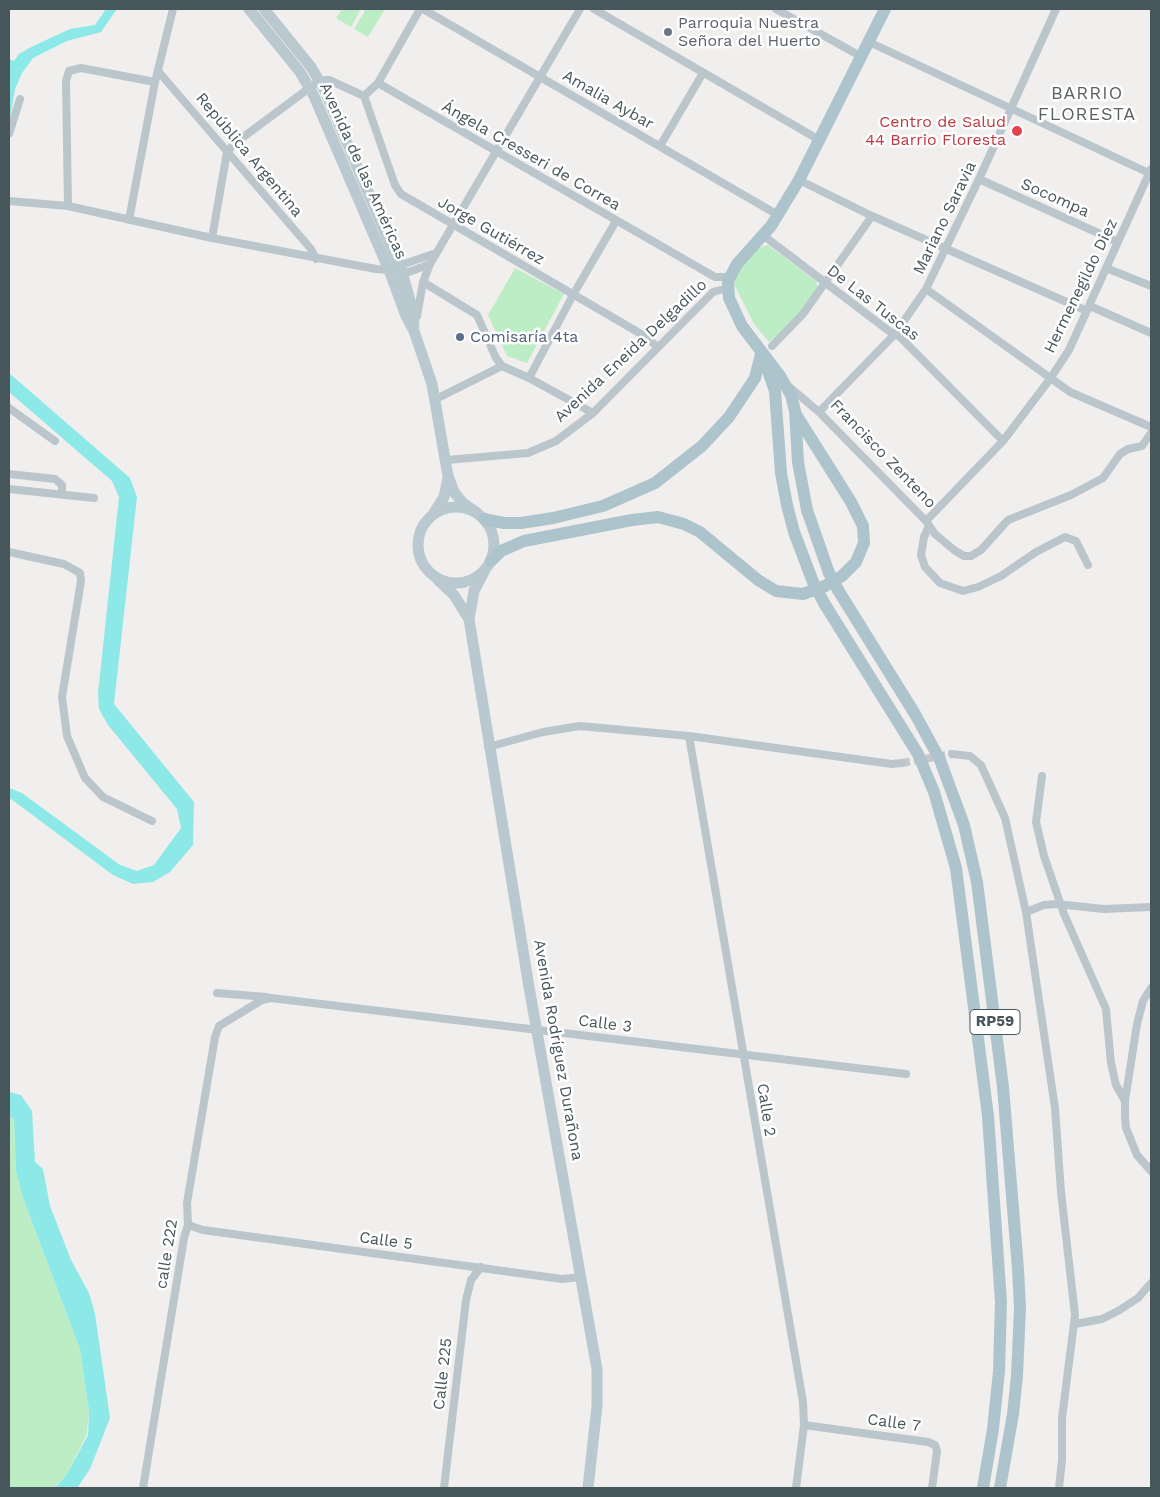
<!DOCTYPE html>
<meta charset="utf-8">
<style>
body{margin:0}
#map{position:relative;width:1160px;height:1497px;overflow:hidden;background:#f1eeee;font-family:"Work Sans",sans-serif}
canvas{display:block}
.frame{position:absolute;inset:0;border:10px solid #47565b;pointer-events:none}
</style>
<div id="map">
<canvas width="1160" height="1497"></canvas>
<div class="frame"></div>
</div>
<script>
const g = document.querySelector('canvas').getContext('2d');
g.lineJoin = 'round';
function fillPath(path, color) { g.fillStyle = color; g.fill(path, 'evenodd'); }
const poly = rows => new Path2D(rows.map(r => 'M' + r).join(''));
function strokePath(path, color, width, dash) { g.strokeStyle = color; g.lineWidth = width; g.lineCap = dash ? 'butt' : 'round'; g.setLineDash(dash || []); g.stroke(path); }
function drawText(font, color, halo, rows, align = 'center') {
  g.font = font + ' "Work Sans",sans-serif'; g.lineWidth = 5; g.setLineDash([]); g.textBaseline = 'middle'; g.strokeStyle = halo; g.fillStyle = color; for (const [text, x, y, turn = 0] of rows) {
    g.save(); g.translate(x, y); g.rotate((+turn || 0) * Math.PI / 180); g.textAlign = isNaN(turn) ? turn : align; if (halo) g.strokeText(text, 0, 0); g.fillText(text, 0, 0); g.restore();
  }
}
fillPath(poly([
 [342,9,361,9,351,27,336,18],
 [366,9,385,9,368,37,354,29],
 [768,245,816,281,818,289,794,320,769,342,754,324,734,284,736,273,758,248],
 [515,268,564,294,527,363,507,356,488,315],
 [9,1116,14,1120,16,1171,23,1198,80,1349,89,1411,87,1434,67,1474,54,1488,9,1488]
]), '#bdedc5');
fillPath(poly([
 [106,9,117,9,101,32,67,41,33,58,22,73,15,89,9,124,9,59,14,61,19,54,31,47,70,29,95,25],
 [9,373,130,478,137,497,114,704,194,802,193,845,170,872,153,882,133,884,113,875,11,799,9,800,9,788,22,793,120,865,137,871,154,865,181,828,177,809,108,725,99,709,98,693,119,497,112,481,9,392],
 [9,1092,21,1095,32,1111,35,1162,43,1169,50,1206,71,1260,89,1293,95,1314,110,1418,90,1469,77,1488,55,1488,67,1474,88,1435,89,1411,80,1349,23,1198,16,1171,14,1120,9,1115]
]), '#8ce9e8');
strokePath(poly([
 [902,763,952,754]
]), '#c6c8c9', 8, [8, 4]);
strokePath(poly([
 [423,9,778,215],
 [594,9,821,141],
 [776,9,862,57],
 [869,42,1151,174],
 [158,71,311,249,316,259],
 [378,83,420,9],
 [364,96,395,185,401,194,648,338,657,347],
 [9,134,20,99],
 [660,146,703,73],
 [979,179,1118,242],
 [799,180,872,216,1087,311],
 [9,201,68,206,212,238,376,269,409,272,430,264],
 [68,206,66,81,69,71,81,68,155,82],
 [129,220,155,82,173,9],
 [764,236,889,331,900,337,1003,441],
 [212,238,227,152,234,144,320,80,329,80,364,96,378,83,708,273,715,277,729,277],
 [395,267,436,253],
 [1106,268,1151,286],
 [423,282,477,315,496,358,502,366,529,378,593,413],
 [926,289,1070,392,1151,427],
 [1090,306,1151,333],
 [417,316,423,282,430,264,580,9],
 [772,346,803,314,872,216],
 [529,378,573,295,616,221],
 [787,385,819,412,926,521,935,534,954,550,964,556,971,556,981,550,1008,520,1071,495,1103,478,1120,454,1128,449,1142,446,1151,433],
 [436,399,502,366],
 [9,408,55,441],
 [819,412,895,334,926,289,979,179,1056,9],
 [447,460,528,453,556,441,593,413,713,292,728,288],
 [9,474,55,479,62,485,62,494],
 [9,489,94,498],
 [926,521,1003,441,1050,379,1069,350,1151,169],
 [929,526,924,537,921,555,925,567,940,583,963,591,978,587,1001,576,1036,552,1065,537,1076,541,1088,565],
 [9,552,64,564,80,573,81,581,62,697,67,736,85,778,103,797,152,821],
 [689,736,803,1402,804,1425,796,1488],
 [488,747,543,732,580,726,689,736,892,764,902,763],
 [952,754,970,756,981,765,1005,818,1026,912,1055,1108,1061,1192,1075,1315,1062,1418,1062,1460,1059,1488],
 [1042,776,1036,822,1044,856,1064,914,1106,1009,1111,1063,1116,1085,1125,1101],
 [1026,912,1044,905,1056,904,1104,909,1151,907],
 [1151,988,1143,1001,1137,1024,1125,1101,1125,1117,1126,1128,1137,1155,1151,1171],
 [217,993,267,997],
 [188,1225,203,1230,562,1279,581,1277],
 [1075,1324,1102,1319,1118,1311,1138,1298,1151,1283],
 [804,1425,928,1442,935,1445,937,1451,932,1488],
 [143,1488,184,1238,188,1225,187,1203,215,1037,219,1026,262,1000,271,998,906,1074],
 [444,1488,466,1300,471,1280,481,1267]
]), '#bac6cb', 8);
strokePath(poly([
 [249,9,300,72,314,96,389,270,406,316,414,331,432,384,448,476,454,492,463,503,476,512],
 [264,9,311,67,325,91,402,272,413,311,414,326],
 '418 545a38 38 0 1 1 76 0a38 38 0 1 1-76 0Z',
 [434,513,444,497,448,478],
 [485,570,474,591,469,619,529,987,597,1369,597,1406,588,1488],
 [438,580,454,595,469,619]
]), '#bac9cf', 11);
strokePath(poly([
 [766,365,775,391,781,473,787,505,794,532,813,582],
 [484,519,504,523,521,523,553,518,603,506,655,483,702,446,729,417,755,378,761,354],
 [491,561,501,551,524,541,632,520,658,517,684,524,700,532,758,580,776,591,803,594,825,586,842,576,856,562,864,543,863,526,851,502,795,413],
 [829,573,807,510,798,462,795,411,791,395,780,376,742,326,729,298,728,281,737,264,771,226,799,180,885,9],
 [838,590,915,714,940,760,964,825,977,882,1003,1087,1018,1269,1020,1308,1017,1376,1013,1414,1000,1488],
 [824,603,918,754,934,792,956,868,988,1116,1001,1302,999,1371,993,1429,983,1488]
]), '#aec4cc', 12);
strokePath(poly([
 [829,573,838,590],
 [813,582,824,603]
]), '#aec4cc', 12);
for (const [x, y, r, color] of [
 [668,32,5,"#6b7280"],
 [1017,131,6,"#e0444e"],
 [460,337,5,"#5c6f8a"]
]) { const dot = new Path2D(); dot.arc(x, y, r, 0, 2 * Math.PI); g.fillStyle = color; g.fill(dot); strokePath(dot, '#fff', 2); }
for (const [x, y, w] of [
 [995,1022,50]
]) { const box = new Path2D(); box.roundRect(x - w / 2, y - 12.5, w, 25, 4); g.fillStyle = '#fff'; g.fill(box); strokePath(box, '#47565b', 1); }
drawText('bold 15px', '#47565b', null, [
 ["RP59",995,1022]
]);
drawText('16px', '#5b616d', '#fff', [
 ["Parroquia Nuestra",678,23],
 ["Señora del Huerto",678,41]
], 'left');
drawText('16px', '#47565b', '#fff', [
 ["Amalia Aybar",608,100,30],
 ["República Argentina",249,155,50],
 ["Ángela Cresseri de Correa",531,156,30],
 ["Avenida de las Américas",363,171,66],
 ["Socompa",1055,198,24],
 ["Mariano Saravia",945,218,-64],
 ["Jorge Gutiérrez",491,231,30],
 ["Hermenegildo Diez",1081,286,-64],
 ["De Las Tuscas",873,303,38],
 ["Avenida Eneida Delgadillo",631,351,-43],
 ["Francisco Zenteno",883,454,46],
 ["Calle 3",605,1024,7],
 ["Avenida Rodríguez Durañona",558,1050,80],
 ["Calle 2",766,1110,81],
 ["Calle 5",386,1241,8],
 ["calle 222",167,1254,-81],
 ["Calle 225",443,1374,-84],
 ["Calle 7",894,1423,8]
]);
drawText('16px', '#be3a42', '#fff', [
 ["Centro de Salud",1006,122],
 ["44 Barrio Floresta",1006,140]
], 'right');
drawText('16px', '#4e5e75', '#fff', [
 ["Comisaría 4ta",470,337]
], 'left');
g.letterSpacing = '1px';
drawText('18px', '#5b6063', '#fff', [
 ["BARRIO",1087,94],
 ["FLORESTA",1087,115]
]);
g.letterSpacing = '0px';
</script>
